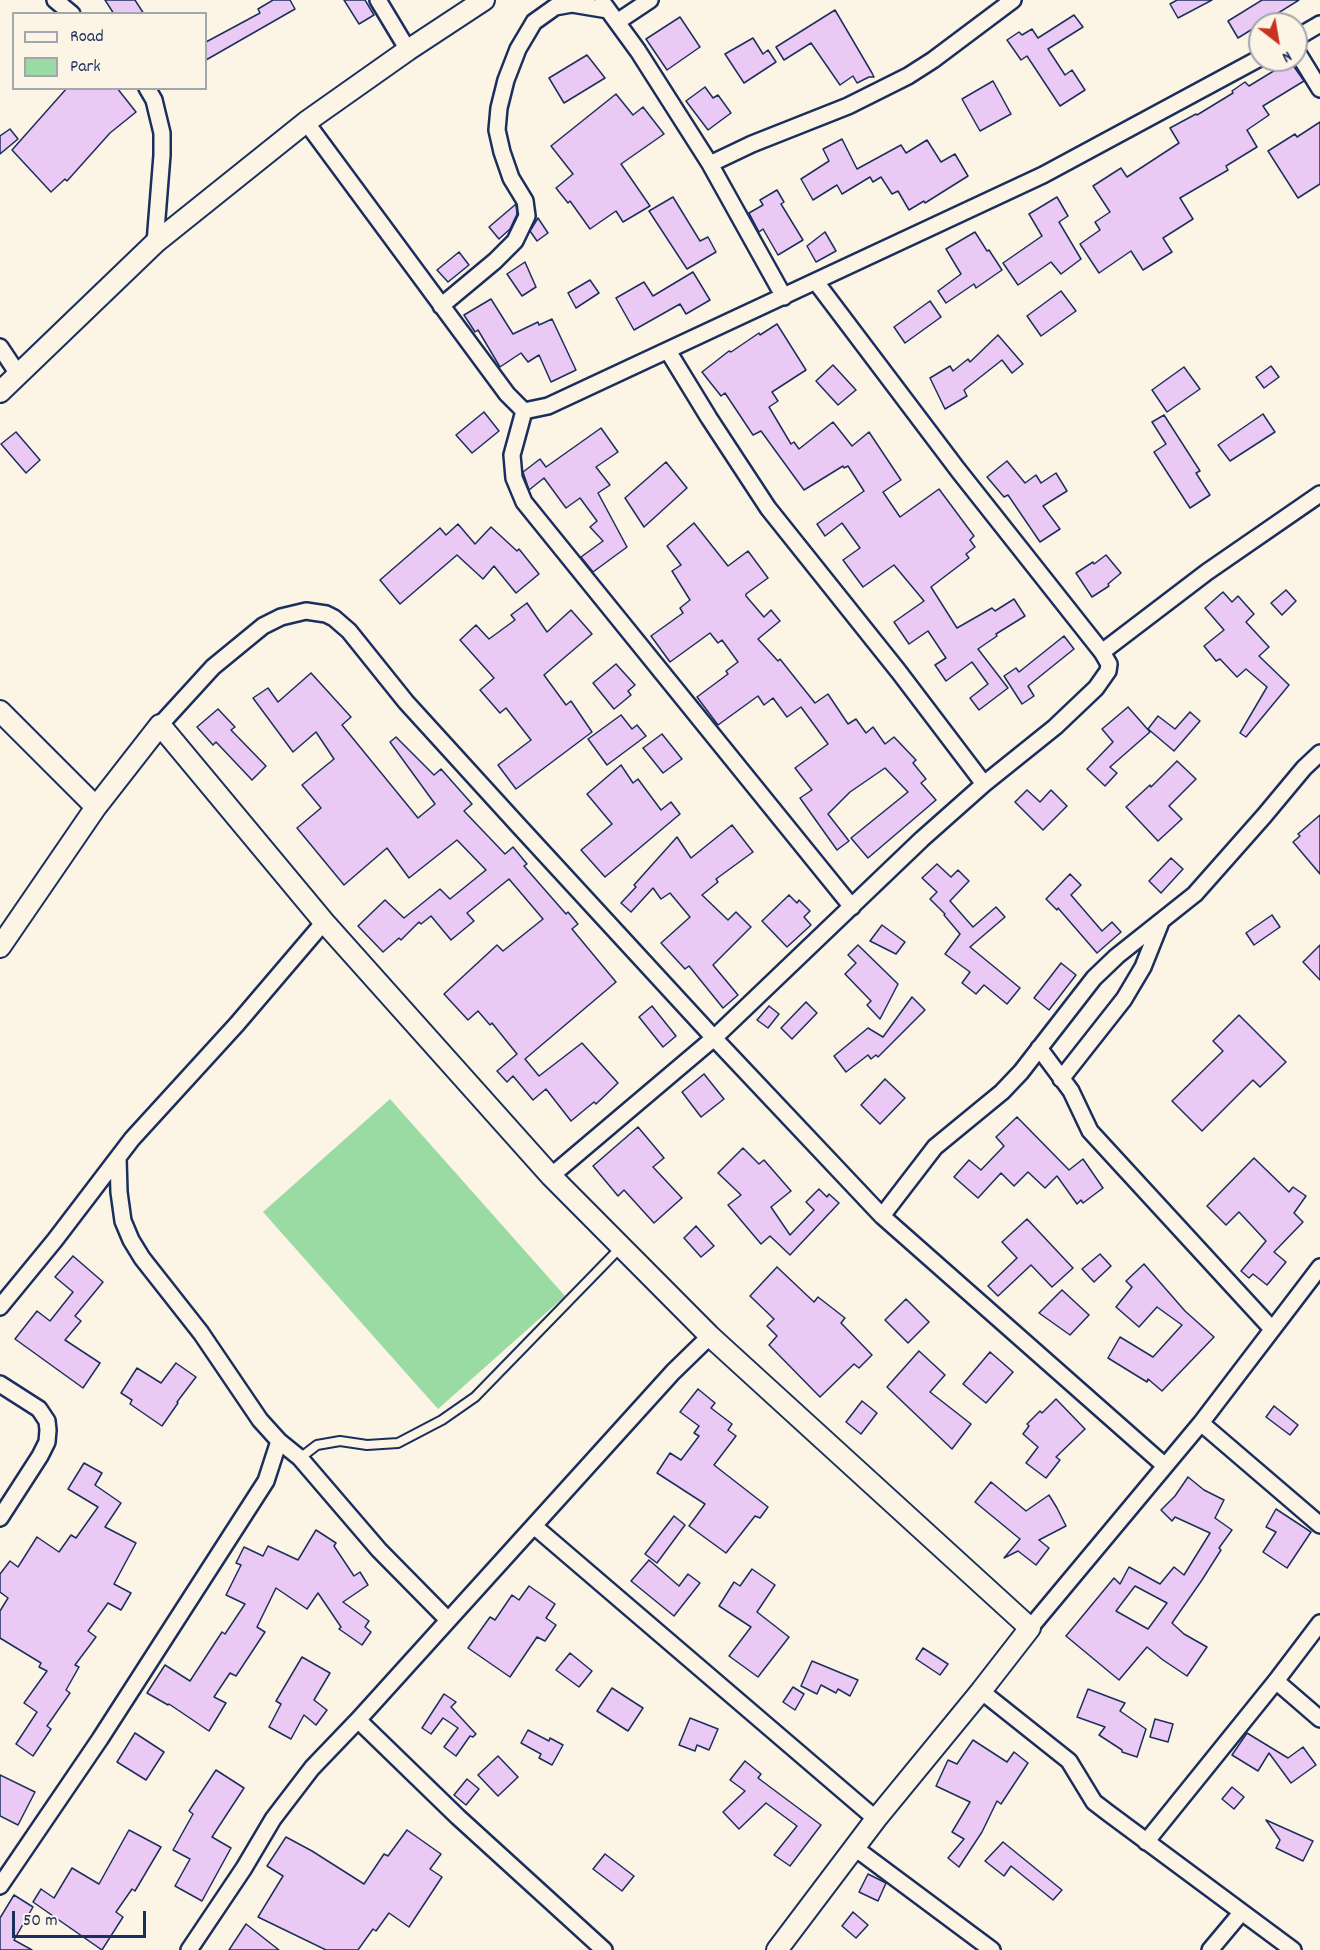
<!DOCTYPE html>
<style>
body{margin:0}
#map{position:relative;width:1320px;height:1950px;overflow:hidden;background:#fcf5e5;font-family:Dekko,sans-serif}
canvas{display:block}
.legend{position:absolute;left:12px;top:12px;width:195px;height:78px;box-sizing:border-box;background:#fcf5e5;border:2px solid #a2a6af;margin:0;padding:8px 10px;list-style:none;font-size:18px;color:#1b2f5e}
.legend li{display:flex;align-items:center;gap:12px;height:30px}
.legend b{width:30px;border:2px solid #a2a6af}
.north{position:absolute;left:1248px;top:12px;width:60px;height:60px;box-sizing:border-box;background:#fcf5e5;border:2px solid #a2a6af;border-radius:50%;rotate:149deg;font-size:16px;font-weight:700;line-height:24px;text-align:center;color:#1b2f5e}
.north::after{content:'';display:block;margin:auto;width:21px;height:27px;background:#c8321e;clip-path:polygon(50% 0,100% 100%,50% 72%,0 100%)}
.scale{position:absolute;left:12px;top:1911px;width:134px;height:27px;box-sizing:border-box;border:3px solid #1b2f5e;border-top:0;padding-left:8px;font-size:18px;line-height:21px;white-space:nowrap;color:#1b2f5e;-webkit-text-stroke:4px #fcf5e5;paint-order:stroke}
</style>
<div id="map">
<canvas width="1320" height="1950"></canvas>
<ul class="legend">
<li><b style="height:8px;background:#fcf5e5"></b>Road</li>
<li><b style="height:16px;background:#9adaa3"></b>Park</li>
</ul>
<div class="north">N</div>
<div class="scale">50 m</div>
</div>
<script>
const g = document.querySelector('canvas').getContext('2d');
g.lineJoin = 'round';
function fillPath(path, color) { g.fillStyle = color; g.fill(path, 'evenodd'); }
const poly = rows => new Path2D(rows.map(r => 'M' + r).join(''));
function strokePath(path, color, width, dash) { g.strokeStyle = color; g.lineWidth = width; g.lineCap = dash ? 'butt' : 'round'; g.setLineDash(dash || []); g.stroke(path); }
fillPath(poly([
 [390,1099,565,1296,438,1409,263,1212]
]), '#9adaa3');
const building = poly([
 [105,0,135,0,144,14,114,14,105,0],
 [273,0,290,0,295,9,206,60,206,42,260,13,258,9,273,0],
 [344,0,365,0,374,15,359,24,344,0],
 [1177,0,1212,0,1178,18,1170,4,1177,0],
 [1262,0,1299,0,1238,38,1228,21,1262,0],
 [835,10,872,73,874,77,869,77,857,83,853,76,840,85,811,43,784,60,776,47,835,10],
 [1074,15,1083,27,1048,49,1065,75,1072,70,1085,90,1060,106,1027,56,1021,60,1007,40,1019,32,1022,35,1032,29,1038,38,1074,15],
 [680,17,700,47,667,70,646,39,680,17],
 [753,38,763,54,768,50,776,62,744,83,725,54,753,38],
 [587,55,605,78,564,103,549,78,587,55],
 [1290,61,1304,81,1263,106,1269,115,1247,130,1257,147,1226,166,1228,170,1180,198,1193,219,1163,238,1172,252,1143,270,1131,251,1099,273,1080,244,1100,230,1095,222,1110,212,1093,186,1121,168,1127,177,1179,143,1170,128,1196,114,1197,115,1233,93,1232,91,1245,82,1249,86,1290,61],
 [993,81,1011,114,980,131,962,99,993,81],
 [705,87,713,98,718,95,731,113,708,130,686,101,705,87],
 [67,88,117,88,136,112,110,133,67,181,65,179,51,192,12,150,67,88],
 [616,94,633,115,643,107,664,134,621,164,650,206,623,222,616,211,590,229,570,201,568,203,556,188,573,174,551,146,616,94],
 [1320,122,1320,184,1298,198,1268,151,1295,134,1297,137,1320,122],
 [10,129,18,139,0,154,0,136,10,129],
 [842,139,857,169,901,145,906,153,927,140,941,162,955,154,968,176,925,203,924,201,909,210,898,191,892,194,881,177,873,182,870,177,842,194,837,185,813,200,801,179,829,161,823,149,842,139],
 [777,190,784,202,781,204,803,240,778,255,763,229,759,232,749,213,763,205,760,200,777,190],
 [673,197,700,241,708,237,716,252,687,269,649,211,673,197],
 [1057,197,1068,216,1059,222,1081,259,1061,274,1051,262,1018,285,1003,263,1042,236,1029,214,1057,197],
 [516,204,517,214,510,229,499,239,489,227,516,204],
 [538,218,548,233,537,241,530,231,538,218],
 [825,232,836,251,816,262,807,246,825,232],
 [975,232,987,251,989,250,1002,270,976,288,974,284,946,303,938,291,961,274,946,249,975,232],
 [459,252,469,265,448,282,437,270,459,252],
 [525,262,536,287,522,296,507,274,525,262],
 [693,272,710,300,686,314,680,304,634,330,616,298,644,282,653,296,693,272],
 [590,280,599,293,576,308,568,293,590,280],
 [1061,291,1076,311,1041,336,1027,316,1061,291],
 [491,299,513,334,538,322,539,325,552,319,576,370,551,382,539,355,528,362,521,353,500,367,478,330,475,332,464,315,491,299],
 [930,301,941,317,905,343,894,327,930,301],
 [777,324,806,370,772,392,778,401,769,407,791,444,794,442,799,449,833,422,852,446,869,432,901,480,883,492,900,517,939,489,974,536,970,540,975,547,966,554,969,558,931,587,957,628,992,608,995,611,1014,599,1025,616,996,634,997,636,978,649,1008,688,979,710,970,698,988,684,972,662,946,681,935,665,946,658,928,631,909,644,894,622,924,601,894,565,863,587,843,560,860,548,842,523,825,536,817,524,864,491,848,466,844,468,843,466,804,490,761,431,753,435,725,393,721,396,702,372,729,351,731,352,759,333,760,335,777,324],
 [998,335,1023,364,1012,373,1002,360,964,390,967,396,945,409,930,378,950,366,953,371,968,359,970,362,998,335],
 [833,365,856,390,838,405,816,381,833,365],
 [1271,366,1279,377,1264,388,1256,377,1271,366],
 [1184,367,1200,389,1167,412,1152,390,1184,367],
 [484,412,499,431,472,453,456,435,484,412],
 [1263,414,1275,432,1230,461,1218,445,1263,414],
 [1164,415,1200,471,1196,473,1210,495,1190,508,1154,452,1166,444,1152,422,1164,415],
 [601,428,618,452,596,467,610,485,598,493,627,547,593,572,581,557,603,541,590,527,597,521,580,498,566,508,544,478,529,490,523,472,540,459,546,467,601,428],
 [16,432,40,460,26,473,1,444,16,432],
 [1007,461,1025,483,1036,475,1041,483,1056,473,1067,491,1043,506,1060,529,1040,542,1008,495,1004,497,987,477,1007,461],
 [666,462,687,488,644,527,625,498,666,462],
 [694,523,728,566,748,551,768,578,746,594,746,596,764,617,771,610,780,621,758,639,778,661,780,659,815,703,828,694,848,724,856,719,866,733,873,727,885,744,894,737,916,760,913,763,926,779,921,783,936,800,868,858,851,838,908,792,885,768,850,792,828,814,849,841,837,850,800,798,812,790,795,768,828,744,801,707,787,717,773,698,764,705,758,696,718,725,697,697,728,674,726,671,738,662,722,640,718,643,710,633,670,662,651,636,683,613,680,608,690,600,672,571,681,565,667,546,694,523],
 [458,524,475,544,491,527,517,551,519,549,539,574,516,593,494,566,483,579,457,555,400,604,380,580,440,528,446,535,458,524],
 [1106,555,1121,573,1108,584,1109,586,1092,597,1076,573,1093,562,1094,564,1106,555],
 [1286,590,1296,601,1282,615,1271,603,1286,590],
 [1223,592,1232,602,1238,596,1254,614,1246,622,1269,647,1259,656,1289,685,1246,737,1240,733,1267,687,1246,669,1237,677,1220,659,1216,661,1204,646,1224,630,1205,608,1223,592],
 [527,603,547,632,571,610,592,634,544,675,566,705,571,701,592,732,516,789,498,765,531,740,506,708,500,713,480,690,494,678,460,640,476,625,489,639,515,620,511,615,527,603],
 [1064,636,1074,649,1028,686,1034,696,1022,704,1004,676,1016,668,1019,672,1064,636],
 [616,664,635,685,628,691,631,695,614,709,593,683,616,664],
 [311,673,351,717,342,725,418,818,435,804,390,742,396,737,434,775,441,769,472,804,464,811,505,854,513,847,527,864,524,866,566,914,568,912,578,924,572,929,616,982,525,1059,539,1076,582,1043,618,1083,596,1104,594,1102,571,1121,546,1089,533,1100,513,1076,507,1082,497,1071,517,1054,492,1023,490,1025,478,1011,468,1020,444,994,497,945,503,951,543,919,509,879,467,913,474,921,451,940,431,916,421,924,419,922,401,940,399,938,383,952,358,926,385,900,404,918,440,889,450,899,486,870,457,840,409,878,387,848,344,885,297,828,321,808,302,785,334,759,316,732,293,752,253,698,268,688,278,702,311,673],
 [1128,707,1150,732,1110,767,1117,773,1105,786,1087,769,1113,742,1102,729,1128,707],
 [218,709,235,727,231,730,266,766,252,780,216,742,213,745,197,727,218,709],
 [1190,712,1200,721,1174,751,1148,729,1158,716,1175,729,1190,712],
 [621,715,632,729,637,725,646,736,607,765,588,739,621,715],
 [662,734,682,759,663,773,643,748,662,734],
 [1177,761,1196,779,1169,806,1182,819,1158,841,1126,807,1150,785,1151,787,1177,761],
 [621,765,633,783,638,779,661,810,671,802,680,814,605,877,581,850,612,824,587,794,621,765],
 [1027,790,1040,802,1051,790,1067,806,1043,830,1015,802,1027,790],
 [1320,815,1320,874,1293,842,1300,836,1298,834,1320,815],
 [732,825,753,852,716,879,718,882,702,895,728,920,736,912,751,927,713,965,738,995,723,1008,689,966,685,969,661,943,690,917,670,893,661,899,653,888,631,912,621,903,636,887,634,885,677,837,691,858,732,825],
 [1171,858,1183,869,1161,893,1149,881,1171,858],
 [937,864,951,877,958,870,969,881,950,901,973,927,996,907,1005,917,970,947,1020,988,1007,1004,984,985,976,994,962,983,970,972,945,954,960,934,944,915,945,914,930,899,937,892,922,878,937,864],
 [1070,874,1081,885,1071,895,1102,931,1112,922,1121,932,1097,953,1058,908,1057,910,1046,899,1070,874],
 [789,895,797,903,799,900,810,911,804,917,811,925,787,947,762,921,789,895],
 [1272,915,1280,927,1254,945,1246,933,1272,915],
 [882,925,905,942,896,954,870,941,882,925],
 [858,945,898,984,880,1019,867,1005,871,1001,845,974,856,963,848,955,858,945],
 [1320,945,1320,980,1303,962,1320,945],
 [1061,963,1076,975,1049,1010,1034,998,1061,963],
 [912,997,925,1010,878,1057,876,1055,871,1059,868,1055,846,1072,834,1056,868,1028,883,1037,912,997],
 [806,1002,817,1013,792,1039,781,1028,806,1002],
 [652,1006,676,1036,663,1047,639,1017,652,1006],
 [769,1006,779,1014,768,1028,757,1020,769,1006],
 [1239,1015,1286,1062,1260,1087,1253,1080,1202,1131,1172,1101,1223,1051,1213,1041,1239,1015],
 [704,1074,724,1099,701,1117,682,1092,704,1074],
 [885,1079,905,1098,880,1124,861,1105,885,1079],
 [1017,1117,1069,1170,1083,1159,1103,1188,1083,1203,1081,1200,1077,1204,1057,1176,1045,1188,1028,1172,1014,1186,1001,1173,978,1198,954,1177,969,1160,981,1170,1004,1146,996,1137,1017,1117],
 [638,1127,664,1158,653,1167,682,1198,654,1223,624,1190,618,1196,593,1166,638,1127],
 [743,1148,759,1164,764,1160,791,1191,771,1207,790,1235,814,1210,806,1202,819,1189,827,1197,829,1194,839,1203,790,1255,770,1236,761,1244,728,1205,741,1195,718,1173,743,1148],
 [1254,1158,1289,1192,1293,1187,1306,1196,1294,1213,1303,1222,1274,1252,1286,1262,1267,1285,1253,1274,1249,1278,1241,1271,1266,1241,1239,1212,1226,1225,1207,1206,1254,1158],
 [1027,1219,1073,1268,1052,1287,1031,1265,998,1296,988,1286,1017,1258,1002,1242,1027,1219],
 [696,1226,714,1246,701,1257,684,1238,696,1226],
 [1100,1254,1111,1266,1094,1282,1082,1269,1100,1254],
 [73,1256,103,1282,75,1316,81,1321,65,1340,100,1363,83,1388,15,1339,37,1311,50,1321,73,1292,55,1277,73,1256],
 [1144,1264,1185,1311,1214,1337,1162,1391,1148,1379,1147,1382,1108,1358,1120,1337,1153,1357,1182,1325,1157,1307,1139,1327,1116,1307,1132,1287,1126,1281,1144,1264],
 [777,1267,814,1302,818,1297,845,1318,841,1323,872,1355,859,1368,854,1364,820,1397,769,1345,777,1336,767,1326,774,1319,750,1296,777,1267],
 [1062,1290,1089,1315,1070,1335,1039,1313,1062,1290],
 [906,1299,929,1322,908,1343,885,1320,906,1299],
 [919,1351,945,1375,930,1392,971,1424,952,1449,887,1387,919,1351],
 [990,1352,1013,1372,986,1403,963,1384,990,1352],
 [176,1363,196,1377,177,1402,178,1403,162,1426,130,1404,132,1400,121,1393,137,1368,161,1383,176,1363],
 [698,1389,715,1403,711,1408,732,1424,728,1430,736,1436,714,1465,768,1507,760,1518,755,1516,726,1553,689,1526,705,1504,657,1473,670,1453,681,1460,699,1436,694,1433,699,1426,680,1412,698,1389],
 [1056,1399,1085,1429,1056,1457,1060,1460,1046,1478,1026,1463,1038,1447,1023,1434,1029,1426,1027,1424,1040,1411,1042,1413,1056,1399],
 [862,1401,877,1413,861,1434,846,1422,862,1401],
 [1274,1406,1298,1425,1290,1435,1266,1417,1274,1406],
 [84,1463,102,1473,95,1485,121,1503,105,1527,136,1543,114,1584,131,1593,121,1610,108,1603,88,1631,96,1637,75,1665,79,1667,66,1690,70,1693,47,1726,51,1729,33,1756,16,1744,37,1712,24,1703,47,1671,39,1667,41,1663,0,1638,0,1611,8,1598,0,1592,0,1574,10,1561,18,1567,37,1537,59,1552,71,1535,76,1538,98,1507,68,1489,84,1463],
 [1188,1477,1204,1490,1224,1500,1215,1518,1232,1530,1219,1548,1221,1550,1202,1580,1172,1623,1184,1634,1207,1647,1187,1676,1163,1660,1147,1647,1119,1680,1066,1636,1114,1578,1120,1584,1129,1567,1160,1584,1174,1567,1184,1575,1210,1533,1175,1517,1172,1521,1161,1510,1175,1496,1188,1477],
 [1135,1586,1167,1603,1148,1629,1116,1611,1135,1586],
 [991,1482,1026,1511,1049,1495,1057,1508,1066,1526,1039,1540,1049,1548,1036,1565,1018,1551,1004,1558,1020,1539,975,1502,991,1482],
 [1276,1509,1311,1532,1287,1568,1263,1552,1276,1532,1266,1527,1276,1509],
 [674,1516,685,1525,657,1563,645,1554,674,1516],
 [316,1530,336,1543,334,1546,354,1576,360,1572,368,1585,343,1602,369,1621,365,1627,371,1632,362,1645,339,1629,341,1627,318,1593,307,1609,276,1588,257,1627,265,1632,236,1676,230,1673,214,1697,226,1703,209,1731,169,1704,168,1705,147,1693,165,1665,190,1681,222,1632,225,1634,245,1604,226,1595,241,1565,236,1563,244,1547,263,1556,268,1546,298,1560,316,1530],
 [649,1560,679,1586,688,1574,700,1583,674,1616,631,1581,649,1560],
 [752,1569,775,1585,757,1612,789,1637,758,1677,729,1656,751,1627,719,1606,734,1582,740,1586,752,1569],
 [529,1586,555,1604,546,1618,556,1625,545,1641,537,1637,510,1677,468,1648,490,1617,495,1620,512,1595,519,1600,529,1586],
 [923,1648,948,1664,940,1675,916,1659,923,1648],
 [570,1653,592,1671,579,1687,556,1670,570,1653],
 [302,1657,330,1673,314,1700,327,1710,316,1725,304,1715,291,1739,269,1727,281,1704,276,1701,302,1657],
 [812,1661,858,1680,850,1696,838,1689,836,1693,821,1685,817,1694,801,1686,812,1661],
 [793,1687,804,1694,795,1710,783,1702,793,1687],
 [612,1688,643,1708,628,1731,597,1711,612,1688],
 [1088,1689,1125,1703,1120,1711,1146,1729,1137,1757,1122,1752,1122,1750,1099,1735,1105,1727,1077,1717,1088,1689],
 [444,1694,456,1702,451,1707,476,1734,473,1737,470,1736,456,1756,444,1747,458,1728,443,1718,431,1734,422,1728,444,1694],
 [690,1718,718,1729,709,1750,697,1745,695,1751,679,1745,690,1718],
 [1155,1719,1173,1724,1168,1742,1150,1737,1155,1719],
 [528,1730,549,1741,550,1738,563,1745,552,1765,539,1758,541,1754,521,1743,528,1730],
 [135,1733,164,1752,146,1780,117,1762,135,1733],
 [1247,1733,1288,1758,1303,1747,1316,1765,1291,1783,1269,1753,1258,1771,1232,1755,1247,1733],
 [973,1740,1007,1762,1014,1752,1028,1763,1001,1804,997,1801,982,1832,959,1867,948,1858,964,1839,952,1832,970,1802,936,1786,948,1760,957,1764,973,1740],
 [498,1756,518,1777,498,1796,478,1775,498,1756],
 [745,1761,761,1774,758,1778,821,1825,790,1866,774,1855,797,1826,766,1803,739,1829,723,1812,745,1791,730,1780,745,1761],
 [216,1770,244,1788,212,1837,231,1848,202,1901,175,1886,190,1859,173,1850,193,1814,189,1811,216,1770],
 [0,1775,35,1792,18,1825,0,1816,0,1775],
 [467,1779,479,1789,466,1805,454,1795,467,1779],
 [1232,1787,1244,1797,1234,1809,1222,1799,1232,1787],
 [1266,1820,1313,1841,1303,1861,1276,1848,1280,1840,1266,1820],
 [129,1830,161,1847,135,1891,132,1889,116,1912,123,1917,102,1950,33,1902,41,1889,54,1898,72,1868,99,1884,129,1830],
 [407,1830,441,1854,430,1869,442,1877,409,1927,389,1913,376,1931,373,1929,358,1950,326,1950,258,1917,283,1876,267,1866,286,1837,312,1851,364,1884,384,1854,388,1856,407,1830],
 [1003,1842,1062,1890,1053,1900,1011,1866,1004,1876,985,1861,1003,1842],
 [605,1854,634,1876,622,1891,593,1869,605,1854],
 [868,1874,886,1883,878,1901,859,1892,868,1874],
 [14,1895,33,1907,14,1940,32,1950,0,1950,0,1918,14,1895],
 [853,1912,868,1925,856,1938,842,1926,853,1912],
 [246,1924,279,1950,229,1950,246,1924]
]);
fillPath(building, '#eac9f5');
strokePath(building, '#1b2f5e', 1.5);
const service = poly([
 [300,1458,317,1445,340,1441,367,1445,398,1443,442,1420,475,1397,620,1248]
]);
const minor = poly([
 [55,0,72,14],
 [378,0,408,50],
 [603,3,638,51,710,164,784,297],
 [617,22,650,0],
 [1296,38,1320,24],
 [1296,50,1320,89],
 [147,88,154,100,162,133,162,155,155,243],
 [306,122,507,394,524,411,548,406,1043,175,1260,58],
 [710,164,752,144,848,106,908,76,933,60,1013,0],
 [441,306,495,261,515,241,527,216,525,201,511,178,502,152,497,130,499,108,506,80,518,49,534,22,555,7,572,4,608,10],
 [0,347,18,374],
 [668,351,709,418,768,508,899,672,984,784],
 [524,411,512,455,514,478,524,502,852,907],
 [1102,652,1207,572,1320,494],
 [160,725,213,667,263,626,281,617,306,611,326,614,334,618,349,631,406,702,518,825,714,1038,882,1216,1164,1465],
 [1039,1048,1071,1091,1090,1131,1272,1329],
 [1061,1079,1124,999,1143,967,1161,922],
 [118,1158,119,1192,123,1221,131,1240,142,1258,201,1333,260,1420,279,1441,300,1458,379,1550,448,1620],
 [551,1176,714,1038,922,839,984,784,1055,727,1096,688,1108,671,1109,664,1102,652,958,470,816,282],
 [882,1216,935,1147,1002,1092,1021,1072,1094,978,1117,956,1195,894,1264,816,1304,768,1320,753],
 [0,1307,55,1240,132,1139,237,1024,324,922],
 [0,1384,39,1409,47,1421,48,1430,47,1442,40,1456,0,1518],
 [1201,1423,1320,1525],
 [534,1526,876,1819],
 [1030,1628,1201,1423,1320,1267],
 [1276,1681,1320,1719],
 [981,1691,1069,1761,1094,1802,1107,1812,1293,1950],
 [358,1720,458,1817,604,1950],
 [1146,1842,1276,1681,1320,1623],
 [855,1848,992,1950],
 [0,1886,100,1739,266,1481,279,1441],
 [189,1950,244,1868,273,1819,312,1768,358,1720,673,1372,710,1336],
 [1210,1950,1241,1913]
]);
const tertiary = poly([
 [0,392,155,243,306,122,408,50,484,0],
 [0,711,96,807],
 [0,947,96,807,160,725,324,922,551,1176,710,1336,1030,1628,981,1691,876,1819,777,1950]
]);
strokePath(service, '#1b2f5e', 12);
strokePath(minor, '#1b2f5e', 20);
strokePath(tertiary, '#1b2f5e', 24);
strokePath(service, '#fcf5e5', 8);
strokePath(minor, '#fcf5e5', 15);
strokePath(tertiary, '#fcf5e5', 20);
</script>
